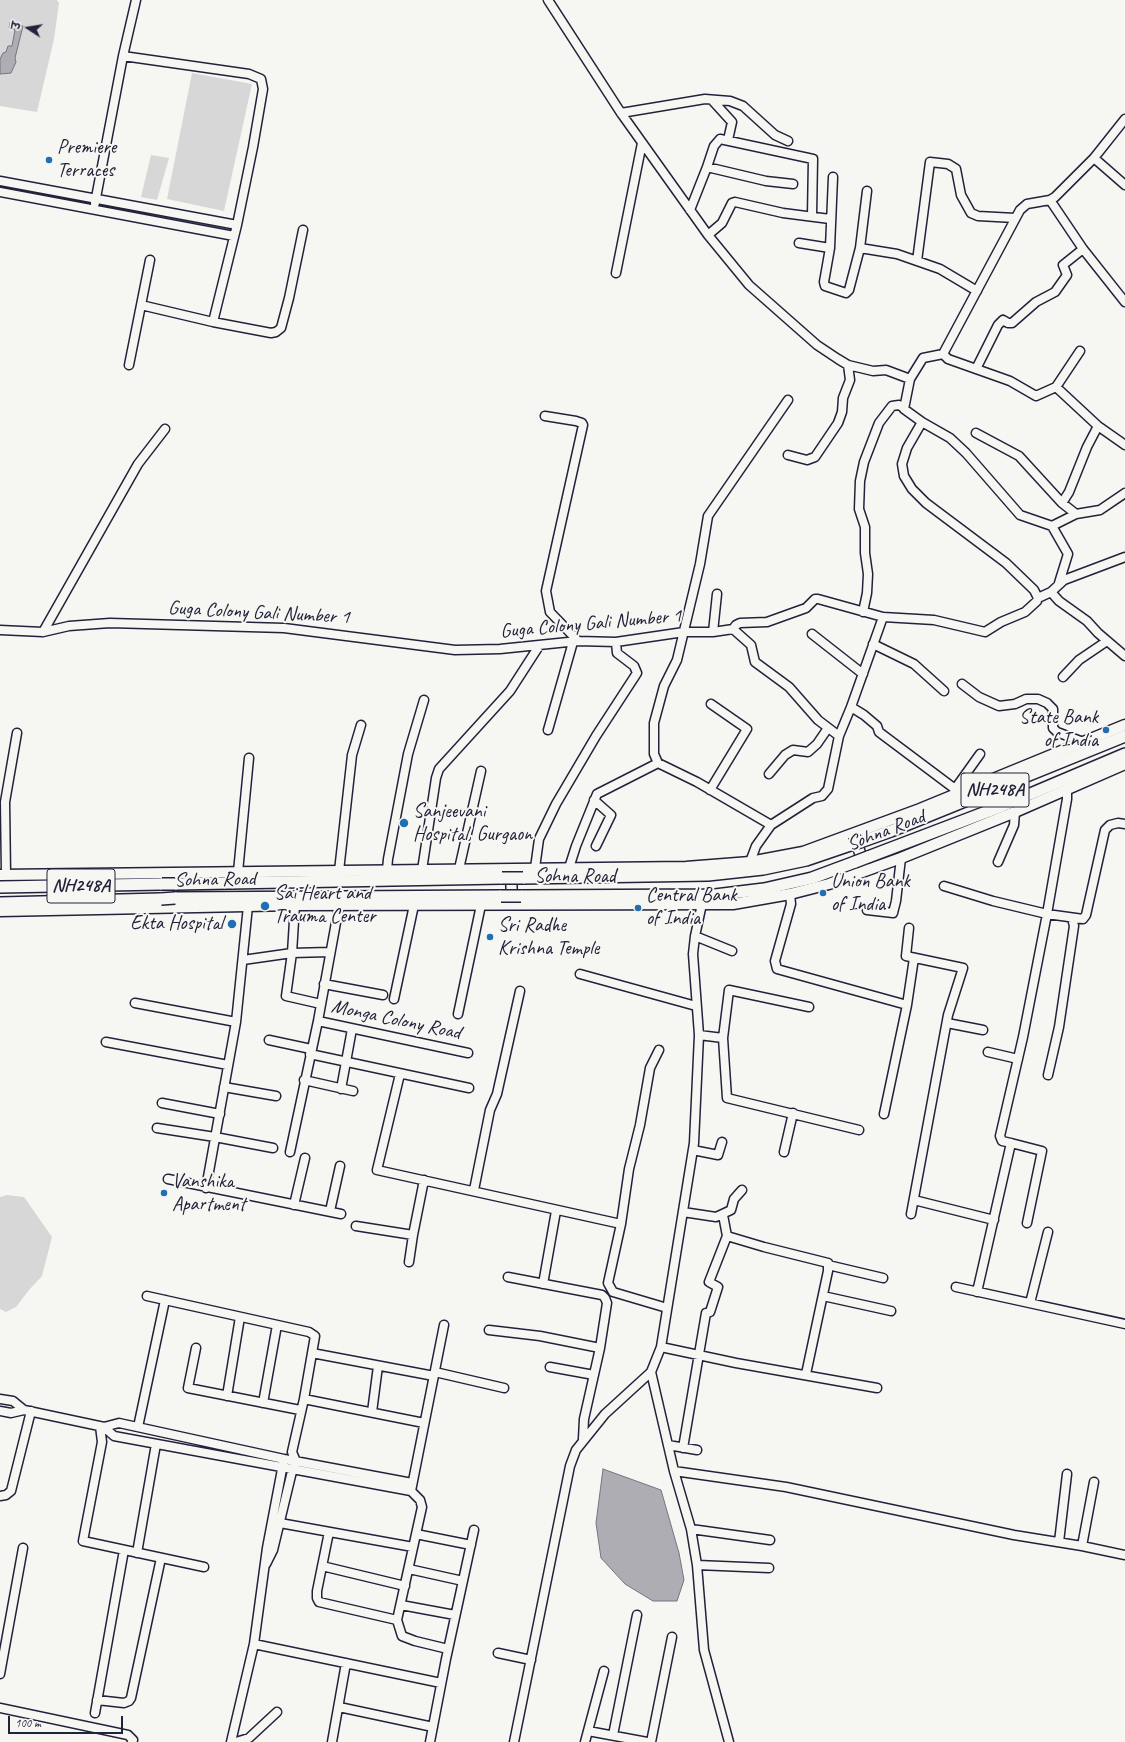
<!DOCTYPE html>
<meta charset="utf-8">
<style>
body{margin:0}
#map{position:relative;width:1125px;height:1742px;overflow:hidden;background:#f6f6f2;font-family:Caveat,"Playpen Sans Deva",sans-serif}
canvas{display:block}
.north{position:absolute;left:8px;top:8px;width:40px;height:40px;-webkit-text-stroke:3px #f6f6f2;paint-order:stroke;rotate:282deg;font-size:11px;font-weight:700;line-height:16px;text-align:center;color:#22223b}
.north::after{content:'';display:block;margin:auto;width:14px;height:18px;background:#22223b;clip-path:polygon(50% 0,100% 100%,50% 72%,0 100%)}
.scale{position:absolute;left:8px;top:1716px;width:115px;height:18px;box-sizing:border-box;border:2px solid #22223b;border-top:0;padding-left:5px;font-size:12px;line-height:14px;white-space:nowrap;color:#22223b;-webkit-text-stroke:3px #f6f6f2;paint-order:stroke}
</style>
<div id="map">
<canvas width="1125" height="1742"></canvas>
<div class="north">उ</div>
<div class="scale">100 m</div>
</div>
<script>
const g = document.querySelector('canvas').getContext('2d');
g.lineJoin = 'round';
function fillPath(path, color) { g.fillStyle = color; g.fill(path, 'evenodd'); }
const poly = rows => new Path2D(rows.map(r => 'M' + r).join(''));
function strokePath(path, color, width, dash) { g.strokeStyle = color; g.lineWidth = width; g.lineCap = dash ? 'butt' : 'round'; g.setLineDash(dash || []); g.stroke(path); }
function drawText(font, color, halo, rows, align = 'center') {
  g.font = font + ' Caveat,sans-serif'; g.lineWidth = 4; g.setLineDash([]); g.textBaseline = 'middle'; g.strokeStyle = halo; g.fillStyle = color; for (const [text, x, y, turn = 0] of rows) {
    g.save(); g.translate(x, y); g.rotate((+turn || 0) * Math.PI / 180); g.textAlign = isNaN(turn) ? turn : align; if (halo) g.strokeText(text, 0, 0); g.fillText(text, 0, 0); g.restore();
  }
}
fillPath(poly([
 [0,0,57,0,59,3,54,39,37,112,0,106],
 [192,73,252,84,224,211,167,199],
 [151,155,169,158,157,200,141,197],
 [7,1195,24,1197,52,1237,42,1276,29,1290,16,1307,6,1312,0,1309,0,1197]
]), '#d7d7d7');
const water = poly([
 [10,23,23,26,15,58,16,62,11,73,0,74,0,59,3,53,6,52,8,46,12,46,15,30,9,28,10,23],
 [603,1469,661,1490,679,1553,684,1580,677,1601,653,1601,625,1584,601,1558,596,1523,603,1469]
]);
fillPath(water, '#adadb3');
strokePath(water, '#757583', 1);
const minor = poly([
 [548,0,621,113,708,235,749,285,817,345,838,359,848,365,873,371,886,370,910,379,923,358,943,354,1020,210,1027,204,1050,200,1055,197,1094,158,1125,119],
 [123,56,249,74,261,79,263,89,253,147,237,225,213,322],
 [712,100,732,122,728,140],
 [621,113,705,99,730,101,743,106,775,135,788,141],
 [1094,158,1125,185],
 [707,167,714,146,720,139,813,159,812,216],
 [833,177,830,248,824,282,825,286,846,293,849,290,860,248,867,191],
 [0,181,237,225],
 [0,192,234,236],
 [1050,200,1083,249,1125,302],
 [95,203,123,56,136,0],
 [690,210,707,167,766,181,793,184],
 [708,235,722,223,732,203,735,202,783,213,830,219],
 [799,243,830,248],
 [860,248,897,254,940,269,977,291],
 [917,261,930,162,948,164,956,169,961,195,971,213,978,216,1015,218],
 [616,273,642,143],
 [141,305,213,322,271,333,276,332,281,328,289,298,303,230],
 [943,354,948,359,1010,381,1036,396,1056,387,1080,351],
 [129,365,150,260],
 [976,369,998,325,1003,320,1008,323,1012,323,1036,302,1055,292,1067,275,1063,265,1083,249],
 [910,379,904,409,922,422,950,438,966,453,1020,515,1052,526,1068,554,1059,583],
 [1056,387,1098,426,1125,445],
 [545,416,576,421,582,423,583,425,546,591,550,612,578,641],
 [922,422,907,448,902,464,904,476,912,489,926,503,1006,563,1034,590,1038,598],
 [976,433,1019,456,1062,503,1076,514],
 [788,455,807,460,815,457,838,423,842,412,843,398,850,380,848,365],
 [1062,503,1069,492,1087,447,1098,426],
 [1052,526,1076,514,1100,510,1125,493],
 [1051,592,1059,601,1087,621,1098,633,1125,656],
 [863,612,867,593,868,574,865,553,865,527,859,509,860,481,864,462,879,423,892,406,899,405,904,408],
 [733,629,751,645,755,662,789,687,818,720,839,736],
 [0,630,43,632,69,626,110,623,284,628,455,650,500,649,578,641,616,642,684,632,713,632,733,629,736,625,740,623,767,622,806,608,815,599,818,599,883,617,934,620,985,632,1001,622,1025,612,1037,601,1038,598,1051,592,1064,580,1125,557],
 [43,632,138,464,165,429],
 [713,632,717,594],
 [812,634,863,674],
 [873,644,914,664,944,691],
 [1063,677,1079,660,1107,641],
 [962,684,979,697,999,706,1015,704,1026,699,1038,699,1047,703,1053,709,1053,728,1057,732,1083,742],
 [851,707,864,715,877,726,879,732,955,789,958,793],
 [548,730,573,642],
 [769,774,785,755,793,750,808,752,817,744,828,728],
 [955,789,980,754],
 [710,790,747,729,711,704],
 [594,800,611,815,596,846],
 [771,825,697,782,658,763,654,754,654,723,664,686,677,660,700,564,708,516,788,400],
 [750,862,756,846,771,825,813,798,822,796,828,789,839,736,851,707,883,617],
 [998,862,1014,825,1015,812],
 [535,868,539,839,556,804,596,736,637,673,634,666,617,653,616,642],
 [569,868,576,846,597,794,658,763],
 [459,869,481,771],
 [387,870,388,859,408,754,424,700],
 [422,870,436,778,439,769,510,691,539,646],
 [339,871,352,755,361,725],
 [238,872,249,758],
 [6,875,5,802,17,733],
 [944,886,993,901,1047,914,1083,919,1086,915,1105,830,1110,825,1118,823,1125,824],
 [790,894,791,904,775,961,777,969,907,1005],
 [295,905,292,953,286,996,321,1004],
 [867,910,893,913,896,901,901,858],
 [909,928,906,956,963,968,948,1015,911,1214],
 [695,936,732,951],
 [243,960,292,953,329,952],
 [580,974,696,1006],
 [324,984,383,995],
 [394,999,414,905],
 [135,1003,236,1022],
 [809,1007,729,990,723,1038,727,1098,859,1130],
 [458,1014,481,905],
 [318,1021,468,1053],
 [947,1023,983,1030],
 [699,1035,723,1038],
 [269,1040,311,1049],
 [106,1042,228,1065],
 [659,1050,650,1068,640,1125,629,1169,621,1224,608,1283,613,1292,667,1308],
 [988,1052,1018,1059],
 [310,1054,469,1088],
 [400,1074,377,1170,621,1224],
 [1048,1075,1059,1027,1074,926,1072,918],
 [304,1080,353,1091],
 [224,1087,276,1096],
 [341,1089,352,1029],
 [162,1103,220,1114],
 [884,1114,907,1005,914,958],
 [157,1128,215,1137,273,1148],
 [1011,1143,1042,1151,1027,1223],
 [693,1150,718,1155,722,1142],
 [290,1152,318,1021,339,906],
 [784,1152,793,1113],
 [168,1179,341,1214],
 [206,1188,236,1022,248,906],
 [474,1190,490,1110,497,1094,520,991],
 [914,1200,994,1220],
 [294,1205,305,1158],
 [330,1211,340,1166],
 [683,1212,716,1217,731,1210,734,1199,742,1190],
 [723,1215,727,1236],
 [356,1226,413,1235,424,1180],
 [409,1262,413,1235],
 [828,1265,883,1278],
 [508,1277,602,1295,605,1298,607,1303,600,1348,584,1419,583,1439],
 [543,1284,556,1211],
 [956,1287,1125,1324],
 [977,1292,1011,1143,1002,1141,1000,1136,1023,1037,1047,914,1067,799,1067,788],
 [147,1296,309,1332,315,1336,304,1399,292,1452,295,1459,273,1550,266,1564],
 [823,1296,891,1311],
 [1030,1303,1048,1232],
 [444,1325,411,1491,420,1500,422,1507,397,1620,402,1636,415,1641,448,1649],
 [489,1330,540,1336,600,1348],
 [661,1347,736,1363,877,1388],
 [196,1348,188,1388,300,1410],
 [312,1353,434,1376],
 [550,1367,594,1375],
 [435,1372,504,1388],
 [651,1372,674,1471,691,1529,697,1565,704,1650,729,1742],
 [227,1396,240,1317],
 [0,1399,13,1401,24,1410],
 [304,1399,424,1423],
 [263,1403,277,1325],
 [0,1411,11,1413,24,1410,104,1427,119,1423,284,1459,412,1483],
 [372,1412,378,1366],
 [100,1426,102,1442,83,1541,204,1567],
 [104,1427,114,1436,411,1491],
 [138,1427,165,1300],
 [668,1445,697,1450],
 [683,1448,706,1313,710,1312,718,1287,709,1282,727,1236,764,1247,828,1263,828,1271,806,1374],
 [674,1471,786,1487,1014,1535,1082,1546,1125,1555],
 [0,1496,6,1495,11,1491,31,1411],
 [280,1523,413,1547],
 [691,1529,770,1540],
 [329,1532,317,1591,317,1598,319,1602,397,1620],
 [416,1534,471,1545],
 [1059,1542,1067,1474],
 [1082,1546,1094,1482],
 [137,1553,156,1444],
 [697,1565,769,1568],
 [322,1566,405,1586],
 [409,1569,463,1581],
 [401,1605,455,1615],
 [254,1644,441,1683],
 [498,1653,531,1660],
 [0,1674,23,1548],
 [97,1700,124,1703,129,1701,131,1698,161,1558],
 [339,1707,433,1727],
 [0,1708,128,1735,133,1740,132,1742],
 [95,1713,124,1550],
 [588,1731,647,1742],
 [613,1735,637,1615],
 [231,1742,254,1644,267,1548,283,1464],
 [236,1742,249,1738,277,1712],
 [332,1742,346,1663],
 [430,1742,446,1659,474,1530],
 [514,1742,570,1466,576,1450,605,1414,651,1372,661,1347,694,1143,699,1035,693,954,695,936,702,904],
 [585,1742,604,1671],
 [651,1742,672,1637]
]);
const major = poly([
 [855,836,864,867],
 [511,871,512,903],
 [0,875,686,867,750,862,803,852,920,809,1125,725],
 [0,911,295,905,733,904,790,894,829,884,901,858,1015,812,1125,764]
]);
const highway = poly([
 [863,841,891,831,1125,736],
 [868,857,1002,806,1125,754],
 [523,878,708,875,763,869,806,860,850,845],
 [175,884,502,878],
 [0,887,162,884],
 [521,896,715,895,764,889,812,878,855,862],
 [175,898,501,896],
 [0,903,161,899]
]);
strokePath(minor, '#22223b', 11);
strokePath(major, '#22223b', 13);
strokePath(highway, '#22223b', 14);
strokePath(minor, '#f6f6f2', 8);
strokePath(major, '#f6f6f2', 10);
strokePath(highway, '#f6f6f2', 11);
const highwayBridge = poly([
 [850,845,863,841],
 [855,862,868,857],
 [502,878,523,878],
 [162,884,175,884],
 [501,896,521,896],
 [161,899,175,898]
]);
strokePath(highwayBridge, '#22223b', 14, []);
strokePath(highwayBridge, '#f6f6f2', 11);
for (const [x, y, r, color] of [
 [49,160,4,"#1f6fb2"],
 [1106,730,4,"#1f6fb2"],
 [404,823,5,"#1f6fb2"],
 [823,893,4,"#1f6fb2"],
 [265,906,5,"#1f6fb2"],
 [638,908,4,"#1f6fb2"],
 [232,924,5,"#1f6fb2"],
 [490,937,4,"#1f6fb2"],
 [164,1193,4,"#1f6fb2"]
]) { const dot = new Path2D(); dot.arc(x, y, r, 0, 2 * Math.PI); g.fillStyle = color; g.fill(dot); strokePath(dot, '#f6f6f2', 1.5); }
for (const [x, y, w] of [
 [995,790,68],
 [81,886,68]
]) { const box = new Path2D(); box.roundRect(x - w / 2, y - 17, w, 34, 3); g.fillStyle = '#f6f6f2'; g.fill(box); strokePath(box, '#22223b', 1); }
drawText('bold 19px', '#22223b', null, [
 ["NH248A",995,790],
 ["NH248A",81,886]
]);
drawText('20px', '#22223b', '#f6f6f2', [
 ["Premiere",57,148],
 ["Terraces",57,171],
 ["State Bank",1098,718,"right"],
 ["of India",1098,741,"right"],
 ["Sanjeevani",413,812],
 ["Hospital, Gurgaon",413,835],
 ["Union Bank",831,882],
 ["of India",831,905],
 ["Sai Heart and",274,894],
 ["Trauma Center",274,917],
 ["Central Bank",646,896],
 ["of India",646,919],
 ["Ekta Hospital",223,924,"right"],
 ["Sri Radhe",498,926],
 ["Krishna Temple",498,949],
 ["Vanshika",172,1182],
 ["Apartment",172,1205]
], 'left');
drawText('20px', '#22223b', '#f6f6f2', [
 ["Guga Colony Gali Number 1",259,613,3],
 ["Guga Colony Gali Number 1",591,624,-5],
 ["Sohna Road",886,831,-21],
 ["Sohna Road",575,877],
 ["Sohna Road",215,880,-1],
 ["Monga Colony Road",396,1020,12]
]);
</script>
